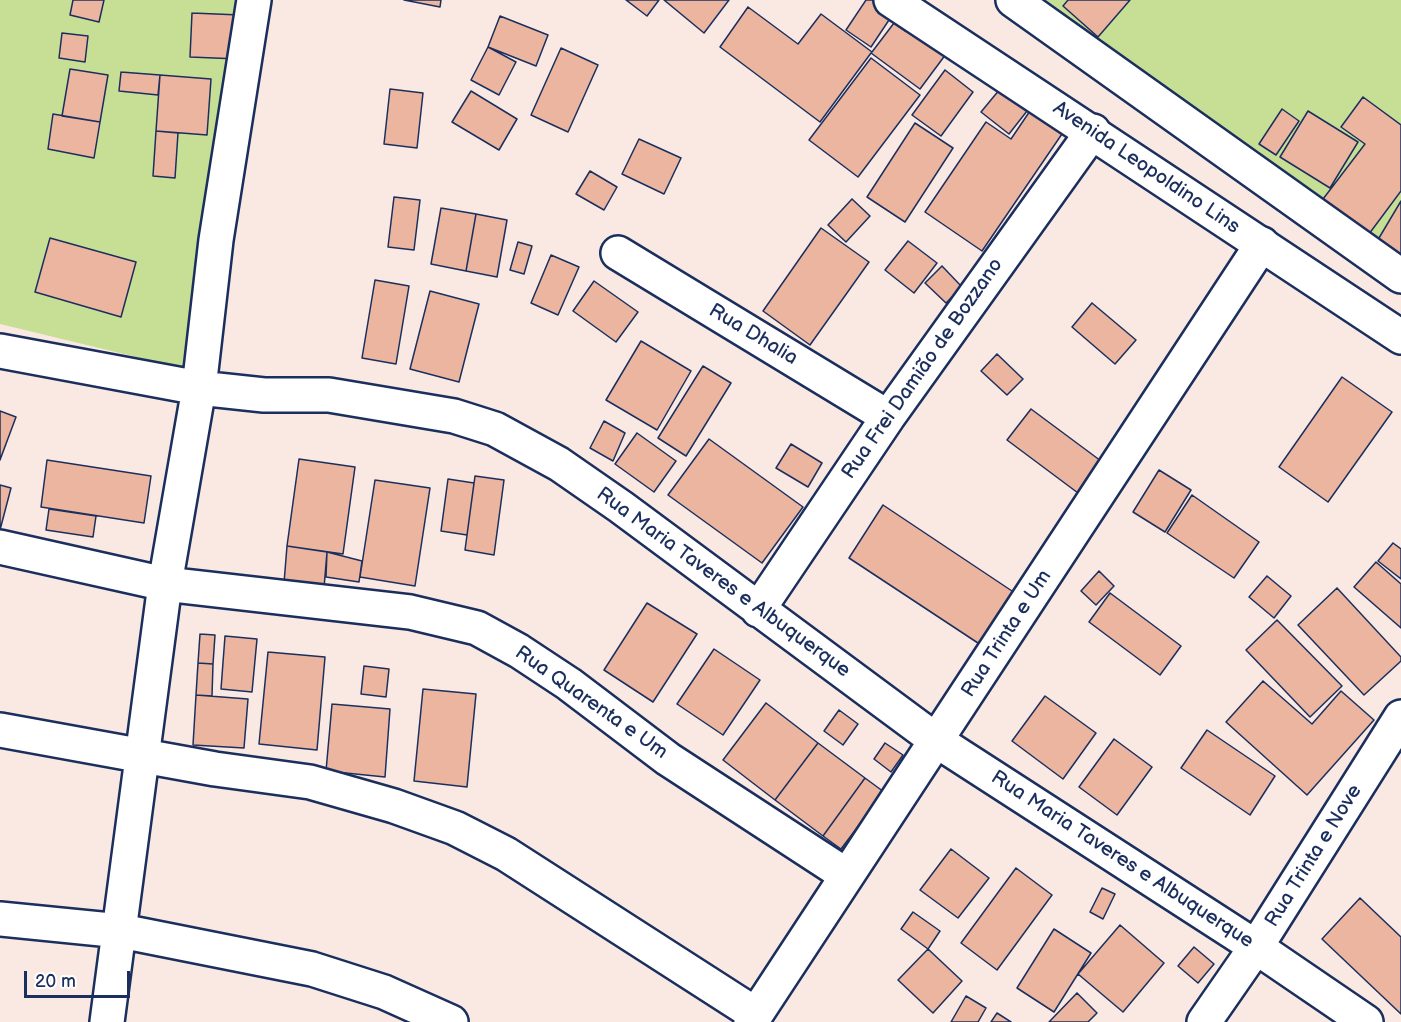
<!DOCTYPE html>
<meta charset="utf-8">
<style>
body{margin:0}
#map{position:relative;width:1401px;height:1022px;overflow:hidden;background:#f9e9e2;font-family:"Balsamiq Sans",sans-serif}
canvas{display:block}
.scale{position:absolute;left:24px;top:971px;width:106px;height:27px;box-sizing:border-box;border:3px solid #1b2f5e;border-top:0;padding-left:8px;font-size:18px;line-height:21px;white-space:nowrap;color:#1b2f5e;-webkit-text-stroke:4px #fff;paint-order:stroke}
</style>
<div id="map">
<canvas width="1401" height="1022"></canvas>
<div class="scale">20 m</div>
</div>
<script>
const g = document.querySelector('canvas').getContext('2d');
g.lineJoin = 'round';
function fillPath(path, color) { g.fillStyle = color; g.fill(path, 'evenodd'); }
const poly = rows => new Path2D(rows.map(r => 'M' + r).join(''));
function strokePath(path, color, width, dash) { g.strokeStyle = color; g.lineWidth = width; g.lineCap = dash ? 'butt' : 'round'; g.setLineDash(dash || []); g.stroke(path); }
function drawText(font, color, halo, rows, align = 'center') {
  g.font = font + ' "Balsamiq Sans",sans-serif'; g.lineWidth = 6; g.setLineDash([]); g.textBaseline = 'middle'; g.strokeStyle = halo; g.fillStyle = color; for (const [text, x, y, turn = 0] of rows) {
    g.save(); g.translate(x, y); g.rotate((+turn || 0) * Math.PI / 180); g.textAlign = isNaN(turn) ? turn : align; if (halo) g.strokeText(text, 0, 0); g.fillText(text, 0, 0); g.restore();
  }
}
fillPath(poly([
 [0,0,241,0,186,369,0,324],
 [1029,0,1401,0,1401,258]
]), '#c7df95');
const building = poly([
 [73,0,104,0,99,22,70,15,73,0],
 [404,0,441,0,440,7,404,0],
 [626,0,659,0,647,16,626,0],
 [664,0,729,0,704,33,664,0],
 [866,0,873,0,893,14,871,47,846,30,866,0],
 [1068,0,1130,0,1098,37,1063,6,1068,0],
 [748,7,798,44,821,14,872,52,894,23,905,31,908,27,946,54,920,89,871,53,820,122,720,47,748,7],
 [192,13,240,15,238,59,190,57,192,13],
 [500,16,548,35,536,66,488,47,500,16],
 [62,33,88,36,85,62,59,58,62,33],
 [488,47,516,62,499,95,471,80,488,47],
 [561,48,598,65,568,132,531,115,561,48],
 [871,58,920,95,858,177,809,140,871,58],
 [70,69,108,75,100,122,62,116,70,69],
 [945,70,973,92,941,136,912,115,945,70],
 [121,72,160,75,158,95,119,91,121,72],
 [160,75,211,79,207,135,156,131,160,75],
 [390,89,423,93,417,148,384,144,390,89],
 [1000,89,1027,111,1009,134,981,112,1000,89],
 [471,91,517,119,499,150,452,122,471,91],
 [1363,97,1401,125,1401,191,1366,238,1320,203,1365,144,1341,127,1363,97],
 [1032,108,1064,131,982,251,925,212,986,122,1011,139,1032,108],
 [1282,109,1299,121,1276,155,1259,144,1282,109],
 [1308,111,1358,142,1330,188,1280,157,1308,111],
 [53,114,100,122,94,158,48,149,53,114],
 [915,123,953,148,905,222,867,197,915,123],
 [156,131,178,133,175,178,153,176,156,131],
 [639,139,681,158,664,194,622,174,639,139],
 [590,171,617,187,604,210,576,194,590,171],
 [394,197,420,200,414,250,388,247,394,197],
 [852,199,870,216,846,242,828,225,852,199],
 [1401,201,1401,258,1376,243,1401,201],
 [441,208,476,214,466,271,431,264,441,208],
 [476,214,507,220,497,277,466,271,476,214],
 [821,228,869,262,810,345,763,311,821,228],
 [50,238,136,262,121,317,35,292,50,238],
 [908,241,937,263,914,293,885,270,908,241],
 [518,242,532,246,524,274,510,270,518,242],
 [551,255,579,267,558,315,531,303,551,255],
 [942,266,962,287,946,303,925,283,942,266],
 [375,280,409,286,396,364,362,358,375,280],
 [594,281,638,312,616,342,573,311,594,281],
 [430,291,479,304,459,382,410,369,430,291],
 [1092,303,1136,340,1115,364,1072,327,1092,303],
 [641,341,691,371,657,430,606,400,641,341],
 [997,354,1023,379,1007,395,981,371,997,354],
 [703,366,731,383,686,456,658,438,703,366],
 [1342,377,1392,412,1328,502,1279,467,1342,377],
 [1031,409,1101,461,1078,493,1007,440,1031,409],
 [0,411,16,417,0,460,0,411],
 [604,421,625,433,613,461,590,448,604,421],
 [637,433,676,461,654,492,615,464,637,433],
 [709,439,803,507,762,563,668,495,709,439],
 [791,444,822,463,808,487,776,468,791,444],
 [299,459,355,467,343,554,287,546,299,459],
 [47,460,151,476,144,523,41,507,47,460],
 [1159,470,1191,490,1165,532,1133,512,1159,470],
 [475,476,504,480,494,555,465,550,475,476],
 [448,479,474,483,467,535,441,531,448,479],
 [375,480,430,488,415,586,360,577,375,480],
 [0,485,11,488,0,530,0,485],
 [1192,495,1259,542,1234,578,1167,533,1192,495],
 [883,505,1018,595,984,647,849,558,883,505],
 [49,509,96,516,93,537,46,530,49,509],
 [1393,543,1401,549,1401,579,1378,561,1393,543],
 [287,546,327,552,324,588,284,583,287,546],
 [327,552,362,561,359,582,326,577,327,552],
 [1376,562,1401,584,1401,628,1354,587,1376,562],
 [1099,571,1114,586,1096,605,1081,591,1099,571],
 [1267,576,1291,596,1274,618,1249,597,1267,576],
 [1337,588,1401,657,1401,661,1364,695,1298,625,1337,588],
 [1110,593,1181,646,1160,675,1089,622,1110,593],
 [647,603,697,634,653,702,604,670,647,603],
 [1277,620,1342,686,1310,717,1246,650,1277,620],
 [200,634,215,635,213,664,198,663,200,634],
 [225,636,257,639,252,692,221,689,225,636],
 [714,649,760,680,723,735,677,704,714,649],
 [268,652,325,657,317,750,259,744,268,652],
 [198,663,213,664,212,696,196,695,198,663],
 [364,666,389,669,386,697,361,694,364,666],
 [1263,681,1312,724,1341,691,1374,720,1307,795,1226,722,1263,681],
 [423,689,476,694,467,787,414,781,423,689],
 [196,695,248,699,244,748,193,745,196,695],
 [1045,696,1096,733,1063,779,1012,741,1045,696],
 [766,703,818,743,775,800,723,760,766,703],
 [332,704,390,709,385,777,326,771,332,704],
 [839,710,858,724,843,745,824,731,839,710],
 [1207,730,1275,776,1250,815,1181,768,1207,730],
 [1114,739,1152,767,1117,815,1079,787,1114,739],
 [818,743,865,778,823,836,775,800,818,743],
 [885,743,903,755,891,772,874,759,885,743],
 [865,778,884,792,841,849,823,836,865,778],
 [951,849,989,878,958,918,920,890,951,849],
 [1016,868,1052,895,997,970,961,943,1016,868],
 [1102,888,1115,894,1103,919,1090,912,1102,888],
 [1360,898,1401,937,1401,1014,1322,939,1360,898],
 [913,912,940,931,928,949,901,929,913,912],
 [1120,925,1164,963,1123,1012,1078,974,1120,925],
 [1054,929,1091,953,1054,1012,1017,988,1054,929],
 [1194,947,1214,964,1198,983,1178,966,1194,947],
 [928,949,962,981,933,1013,898,980,928,949],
 [1077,993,1097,1013,1088,1022,1049,1022,1077,993],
 [966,996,986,1008,978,1022,951,1022,966,996],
 [997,1013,1011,1022,991,1022,997,1013]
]);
fillPath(building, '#ebb59f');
strokePath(building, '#1b2f5e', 1.5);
const street = poly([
 [618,253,888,417],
 [0,351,199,388,264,395,329,395,454,416,495,429,559,464,621,507,937,741,1256,947,1366,1022],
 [0,547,165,584,410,612,477,628,519,651,569,684,668,759,846,875],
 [758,610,888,417,1093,131],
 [0,730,215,769,310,782,394,806,455,828,506,854,755,1014],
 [0,919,121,931,312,969,384,992,451,1022],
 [107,1022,165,584,199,388,216,240,254,0],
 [751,1022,1262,244],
 [1204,1022,1256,947,1401,717]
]);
const secondary = poly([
 [891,0,1401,337],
 [1013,0,1401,276]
]);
strokePath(street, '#1b2f5e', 38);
strokePath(secondary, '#1b2f5e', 38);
strokePath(street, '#fff', 33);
strokePath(secondary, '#fff', 33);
drawText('20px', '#1b2f5e', '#fff', [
 ["Avenida Leopoldino Lins",1146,168,34],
 ["Rua Dhalia",753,335,31],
 ["Rua Frei Damião de Bozzano",923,369,-55],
 ["Rua Maria Taveres e Albuquerque",723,583,36],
 ["Rua Trinta e Um",1007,634,-57],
 ["Rua Quarenta e Um",591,703,35],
 ["Rua Trinta e Nove",1314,856,-58],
 ["Rua Maria Taveres e Albuquerque",1122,860,33]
]);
</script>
